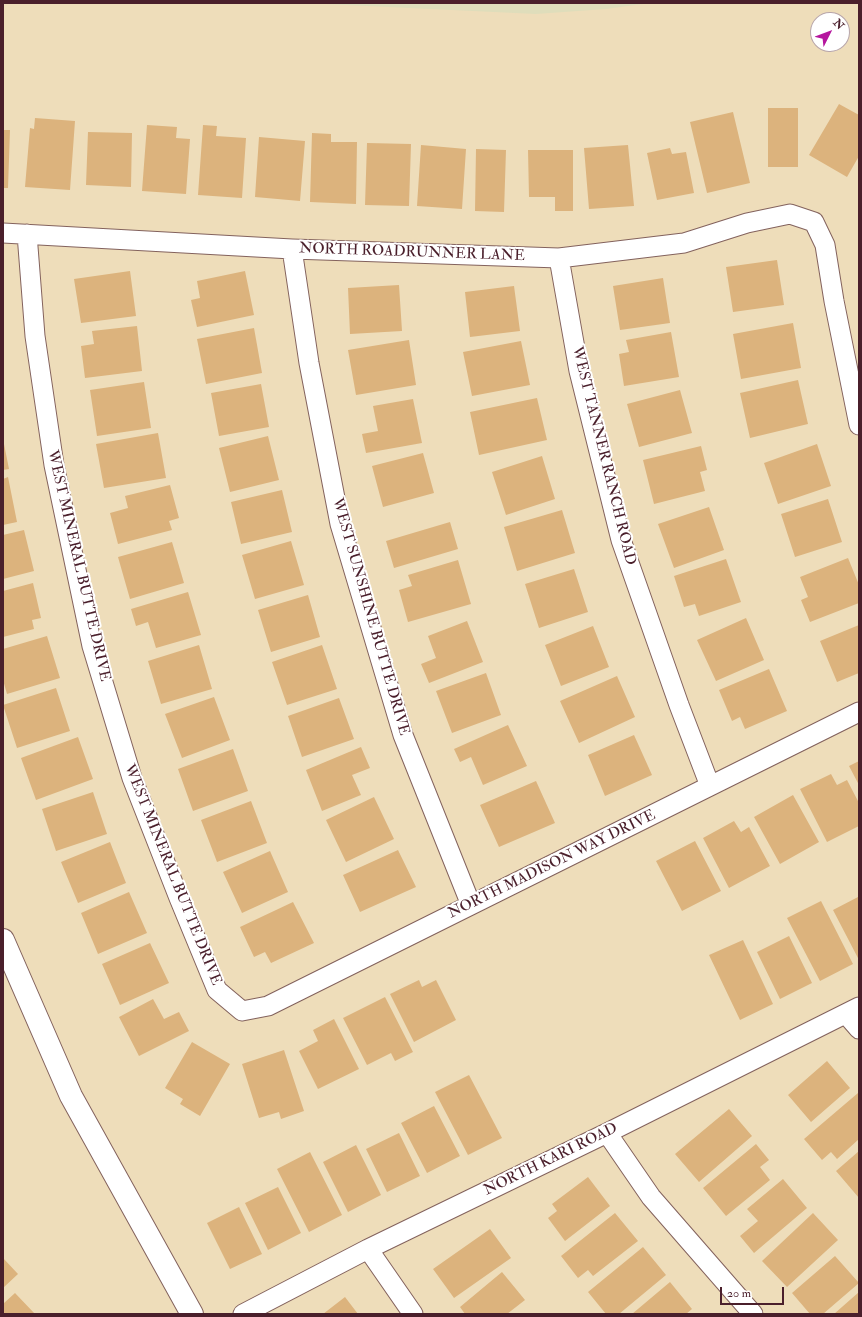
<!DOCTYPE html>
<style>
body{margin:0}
#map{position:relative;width:862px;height:1317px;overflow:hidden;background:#eeddba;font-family:"IM FELL Double Pica",serif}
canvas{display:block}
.frame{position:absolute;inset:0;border:4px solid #4a1f2b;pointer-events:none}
.north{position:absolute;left:810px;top:12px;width:40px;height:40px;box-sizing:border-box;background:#fff;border:1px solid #b7a5aa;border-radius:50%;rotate:48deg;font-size:11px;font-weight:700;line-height:16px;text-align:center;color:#4a1f2b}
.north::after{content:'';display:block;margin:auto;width:14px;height:18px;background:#b5179e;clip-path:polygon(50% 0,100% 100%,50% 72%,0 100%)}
.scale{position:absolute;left:720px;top:1287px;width:64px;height:18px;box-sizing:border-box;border:2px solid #4a1f2b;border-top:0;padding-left:5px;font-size:12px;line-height:14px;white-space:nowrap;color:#4a1f2b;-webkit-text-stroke:3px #fff;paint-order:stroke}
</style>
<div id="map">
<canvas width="862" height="1317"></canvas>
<div class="frame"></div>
<div class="north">N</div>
<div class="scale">20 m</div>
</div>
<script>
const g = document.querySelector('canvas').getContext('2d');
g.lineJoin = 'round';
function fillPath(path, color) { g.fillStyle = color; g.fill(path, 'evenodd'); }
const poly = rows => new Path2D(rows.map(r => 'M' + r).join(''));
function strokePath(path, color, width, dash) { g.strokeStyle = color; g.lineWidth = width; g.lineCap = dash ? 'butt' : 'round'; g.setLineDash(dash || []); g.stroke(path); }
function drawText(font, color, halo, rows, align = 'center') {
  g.font = font + ' "IM FELL Double Pica",serif'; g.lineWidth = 4; g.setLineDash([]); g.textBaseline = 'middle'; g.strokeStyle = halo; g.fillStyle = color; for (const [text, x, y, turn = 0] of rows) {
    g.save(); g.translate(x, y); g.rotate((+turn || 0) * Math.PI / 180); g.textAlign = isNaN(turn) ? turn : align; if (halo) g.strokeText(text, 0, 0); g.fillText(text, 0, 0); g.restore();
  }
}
fillPath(poly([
 [304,3,650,3,606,9,536,14]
]), '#dfddbb');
fillPath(poly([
 [839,104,859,115,859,156,847,177,809,155],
 [768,108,798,108,798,167,768,167],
 [733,112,750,183,707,193,690,122],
 [35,118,75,121,70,190,25,187,30,128,34,129],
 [147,125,177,127,176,138,190,139,186,194,142,191],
 [203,125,217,126,216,136,246,138,242,198,198,195],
 [3,130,10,130,8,188,3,188],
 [88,132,132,133,131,187,86,185],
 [312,133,331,134,331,142,357,142,356,204,310,202],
 [259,137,305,141,300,201,255,197],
 [367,143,411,144,409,206,365,205],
 [421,145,466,149,462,209,417,206],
 [628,145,634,206,589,209,584,148],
 [670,148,672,154,686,152,694,193,657,200,647,153],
 [476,149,506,150,504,212,475,211],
 [528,150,573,150,573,211,555,211,555,197,529,197],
 [777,260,784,305,733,312,726,267],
 [130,271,136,316,81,323,74,279],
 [245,271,254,315,197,327,191,300,200,298,197,281],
 [663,278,670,323,620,330,613,286],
 [399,285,402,331,350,334,348,288],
 [514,286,520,331,470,337,465,292],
 [793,323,801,368,741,379,733,334],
 [137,326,142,371,85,378,81,346,94,344,92,331],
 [254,328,262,373,206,384,197,339],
 [671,332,679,377,624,386,619,354,629,352,626,340],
 [409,340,416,385,356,395,348,350],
 [521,341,530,385,472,396,463,352],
 [798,380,808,424,750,438,740,393],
 [144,382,151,428,97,436,90,390],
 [261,384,269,427,219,436,211,393],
 [680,390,692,433,639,447,627,404],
 [537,398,547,440,479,455,470,412],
 [413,399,422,443,366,453,362,434,378,431,373,406],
 [158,433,166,478,104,488,96,444],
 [268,436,279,480,230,492,219,448],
 [3,439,9,469,3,470],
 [817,444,831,486,778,504,764,463],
 [701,446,707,470,700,472,705,491,654,504,643,460],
 [423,453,434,493,383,507,372,466],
 [542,456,555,499,506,515,492,472],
 [8,477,17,522,3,525,3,479],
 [170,485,179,518,169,521,172,530,118,544,110,513,128,508,125,496],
 [282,490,292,532,241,544,231,502],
 [828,499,842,542,795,557,781,514],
 [709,507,724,550,674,568,658,524],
 [562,510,575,553,517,571,504,527],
 [450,522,458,549,394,568,386,541],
 [24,530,34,571,3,579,3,535],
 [291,541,304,585,255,599,242,555],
 [172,542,184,583,130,599,118,557],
 [848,558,859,585,859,603,810,622,801,600,808,597,800,577],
 [726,559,741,602,699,616,695,604,684,607,674,576],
 [458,560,471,604,408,622,399,590,412,586,408,575],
 [574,569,588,612,539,628,525,584],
 [33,583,41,618,32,620,34,629,3,637,3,591],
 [188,592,201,635,156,648,148,622,136,626,131,609],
 [308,595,320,637,271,652,258,610],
 [746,618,764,660,716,681,697,640],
 [467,621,483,662,429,683,421,664,436,658,428,636],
 [859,625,859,673,837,682,820,641],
 [593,626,609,667,561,686,545,645],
 [47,636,60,678,7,694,3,680,3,649],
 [199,645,212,689,161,704,148,661],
 [322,645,337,689,287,705,272,662],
 [769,669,787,711,745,729,740,717,732,721,719,690],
 [486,673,501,715,452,733,436,691],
 [617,676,635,717,579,743,560,701],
 [56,688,70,731,17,748,3,705],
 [214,697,230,740,182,758,165,714],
 [339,698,354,739,302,757,288,716],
 [508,725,527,766,483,785,471,757,460,762,454,749],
 [634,735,652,775,605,796,588,755],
 [78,737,93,779,36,800,21,758],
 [361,747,370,768,352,775,361,795,322,811,306,770],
 [233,749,248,791,193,811,178,769],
 [859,761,859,785,849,766],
 [831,774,837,785,847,780,859,803,859,826,827,842,800,789],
 [536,781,555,823,499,847,480,805],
 [93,792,107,834,56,851,42,809],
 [793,795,819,842,780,864,754,817],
 [374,797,394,839,346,862,326,820],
 [251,801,267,843,217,862,201,820],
 [734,821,741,832,749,827,770,866,729,888,703,838],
 [695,841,721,891,682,911,656,861],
 [110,842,126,883,78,903,61,862],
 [398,850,416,887,360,912,343,875],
 [270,851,288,892,242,913,223,872],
 [129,892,147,933,98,954,81,913],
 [858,897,859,899,859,960,833,910],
 [821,901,853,964,820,981,787,918],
 [293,902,314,943,271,963,265,952,254,957,240,927],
 [789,936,812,983,780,999,757,952],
 [743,940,773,1004,740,1020,709,955],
 [150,943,169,983,120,1005,102,964],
 [419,980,422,987,436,980,456,1020,414,1042,390,994],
 [385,997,413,1052,395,1061,391,1053,367,1065,343,1018],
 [153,999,164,1019,179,1012,189,1031,139,1056,119,1017],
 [334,1019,359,1069,318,1089,299,1051,318,1041,313,1030],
 [192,1042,230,1064,200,1116,180,1104,183,1099,165,1088],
 [284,1050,304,1111,281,1119,279,1112,259,1118,242,1064],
 [827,1061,850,1088,811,1122,788,1095],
 [469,1075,502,1138,468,1155,435,1092],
 [858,1093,859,1094,859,1139,837,1159,831,1152,822,1160,804,1139],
 [434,1106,460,1156,427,1173,401,1123],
 [729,1109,752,1136,699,1182,675,1154],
 [399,1133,420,1176,387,1192,366,1149],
 [756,1144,769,1160,760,1167,770,1180,726,1216,703,1188],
 [356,1145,381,1195,348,1212,323,1162],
 [859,1151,859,1198,836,1171],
 [310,1152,342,1215,309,1232,277,1169],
 [588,1177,610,1206,565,1241,548,1218,557,1211,552,1204],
 [783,1179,807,1208,754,1253,740,1236,758,1221,747,1209],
 [278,1187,301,1233,268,1250,245,1203],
 [239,1207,262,1254,230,1269,207,1223],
 [615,1213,638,1241,593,1276,588,1270,578,1278,561,1256],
 [813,1213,838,1240,787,1287,762,1261],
 [490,1229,511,1258,454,1298,433,1269],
 [643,1247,666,1275,619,1314,606,1314,588,1292],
 [835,1256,859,1283,823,1314,810,1314,792,1293],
 [3,1258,18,1274,3,1288],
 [502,1272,525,1300,507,1314,465,1314,460,1307],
 [670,1282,692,1309,686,1314,632,1314],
 [859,1292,859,1314,834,1314],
 [15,1293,35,1314,3,1314,3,1304],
 [345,1297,358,1314,323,1314]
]), '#dcb37d');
const minor = poly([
 [3,233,292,249,559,258,684,243,747,223,790,214,814,222,825,245,834,301,859,425],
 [27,234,35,336,54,465,92,646,132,778,179,898,217,990,242,1011,268,1006,859,712],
 [292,249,309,363,340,524,403,735,471,905],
 [559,258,579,371,621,540,679,705,710,786],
 [846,1014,859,1029],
 [607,1133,651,1197,753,1314],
 [368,1249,413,1314],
 [243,1314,368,1249,607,1133,859,1007]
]);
const tertiary = poly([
 [3,940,71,1096,192,1314]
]);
strokePath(minor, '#83625d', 21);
strokePath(tertiary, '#83625d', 24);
strokePath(minor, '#fff', 19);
strokePath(tertiary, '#fff', 22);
drawText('15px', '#4a1f2b', '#fff', [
 ["NORTH ROADRUNNER LANE",412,253,2],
 ["WEST TANNER RANCH ROAD",603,456,76],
 ["WEST MINERAL BUTTE DRIVE",78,566,77],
 ["WEST SUNSHINE BUTTE DRIVE",370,617,74],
 ["NORTH MADISON WAY DRIVE",552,865,-26],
 ["WEST MINERAL BUTTE DRIVE",172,875,68],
 ["NORTH KARI ROAD",551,1160,-26]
]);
</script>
